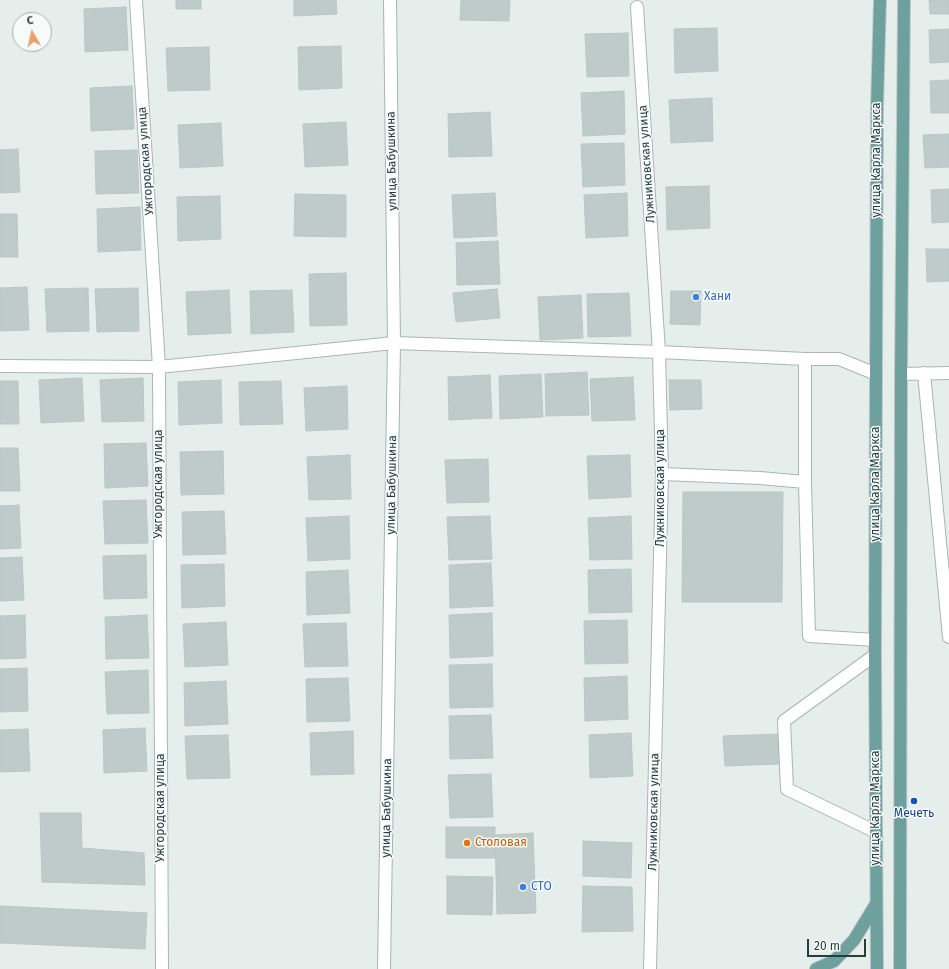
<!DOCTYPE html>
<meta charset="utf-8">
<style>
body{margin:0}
#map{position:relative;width:949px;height:969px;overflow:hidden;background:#e6eeec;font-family:"Fira Sans",sans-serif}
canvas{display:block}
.north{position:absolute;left:12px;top:12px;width:40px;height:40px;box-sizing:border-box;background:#f6faf9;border:1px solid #a3afae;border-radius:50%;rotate:351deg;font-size:11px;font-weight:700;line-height:16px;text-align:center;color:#263f3d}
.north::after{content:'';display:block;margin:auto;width:14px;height:18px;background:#e9a169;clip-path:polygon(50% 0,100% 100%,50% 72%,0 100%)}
.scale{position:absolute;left:807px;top:939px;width:59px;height:18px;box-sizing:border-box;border:2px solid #263f3d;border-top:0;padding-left:5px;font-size:12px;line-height:14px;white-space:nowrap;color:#263f3d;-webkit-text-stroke:3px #f6faf9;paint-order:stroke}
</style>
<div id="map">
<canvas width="949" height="969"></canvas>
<div class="north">С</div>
<div class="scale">20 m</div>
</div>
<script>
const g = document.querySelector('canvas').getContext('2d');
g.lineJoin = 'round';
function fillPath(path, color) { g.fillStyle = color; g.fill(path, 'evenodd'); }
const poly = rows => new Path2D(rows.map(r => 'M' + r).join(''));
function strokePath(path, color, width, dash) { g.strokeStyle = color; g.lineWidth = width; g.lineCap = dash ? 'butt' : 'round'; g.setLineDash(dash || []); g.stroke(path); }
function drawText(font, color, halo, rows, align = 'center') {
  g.font = font + ' "Fira Sans",sans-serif'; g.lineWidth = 3; g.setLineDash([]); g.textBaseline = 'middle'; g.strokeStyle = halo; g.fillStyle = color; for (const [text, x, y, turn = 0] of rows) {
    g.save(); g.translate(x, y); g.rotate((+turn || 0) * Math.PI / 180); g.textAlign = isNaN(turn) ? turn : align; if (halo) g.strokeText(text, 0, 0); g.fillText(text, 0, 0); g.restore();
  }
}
const building = poly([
 [176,0,201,0,201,9,176,9,176,0],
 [294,0,336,0,337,14,294,16,294,0],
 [461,0,510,0,509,21,460,20,461,0],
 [929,0,949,0,949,14,930,14,929,0],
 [126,7,128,50,85,52,84,9,126,7],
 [717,28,718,71,675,73,674,29,717,28],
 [949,29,949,62,930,63,929,30,949,29],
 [628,33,629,76,587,77,585,34,628,33],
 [341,46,342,88,299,90,298,47,341,46],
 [209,47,210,90,168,91,166,48,209,47],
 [949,80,949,113,931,113,930,81,949,80],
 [132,86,134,129,91,131,90,88,132,86],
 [624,91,625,134,583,136,581,93,624,91],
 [712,98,713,141,671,143,669,100,712,98],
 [490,112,492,156,449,157,448,114,490,112],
 [346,122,348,165,305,167,303,124,346,122],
 [221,123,223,166,180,168,178,125,221,123],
 [949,134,949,167,925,168,923,135,949,134],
 [624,143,625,185,583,187,581,144,624,143],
 [18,149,20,192,0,193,0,150,18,149],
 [137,150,139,193,96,194,95,151,137,150],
 [709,186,710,228,667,230,666,187,709,186],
 [949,189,949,222,932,223,931,190,949,189],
 [495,193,497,236,454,238,452,195,495,193],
 [627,193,628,236,586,238,584,195,627,193],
 [295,194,346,195,346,237,294,236,295,194],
 [220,196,221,239,178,241,177,197,220,196],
 [140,207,141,250,98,252,97,209,140,207],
 [0,214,17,214,18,257,0,257,0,214],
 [498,241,500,284,457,285,456,243,498,241],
 [926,249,949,249,949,281,927,282,926,249],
 [346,273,347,325,310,326,309,274,346,273],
 [27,287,29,330,0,331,0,288,27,287],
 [88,288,89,331,47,332,45,289,88,288],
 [138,288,139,331,97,332,95,289,138,288],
 [497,289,500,318,456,322,453,293,497,289],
 [229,290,231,333,188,335,186,292,229,290],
 [292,290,294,332,251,334,250,291,292,290],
 [671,291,701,291,700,325,670,324,671,291],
 [629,293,631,336,588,337,587,294,629,293],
 [581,295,583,338,540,340,538,297,581,295],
 [587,372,589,415,546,416,545,374,587,372],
 [541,374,543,417,500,419,499,376,541,374],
 [490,375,492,418,449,420,448,377,490,375],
 [633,377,635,420,592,421,590,379,633,377],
 [82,378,84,421,41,423,39,380,82,378],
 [143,378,144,421,102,422,100,380,143,378],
 [221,380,222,423,179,425,178,382,221,380],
 [669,380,701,380,702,409,670,410,669,380],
 [0,381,18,381,19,424,0,424,0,381],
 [281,381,283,424,240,425,239,382,281,381],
 [347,386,348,429,306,431,304,388,347,386],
 [146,443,148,486,105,488,104,444,146,443],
 [0,448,18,448,20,491,0,491,0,448],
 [223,451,224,494,181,495,180,452,223,451],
 [350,455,351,499,309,500,307,457,350,455],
 [630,455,631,497,589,499,587,456,630,455],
 [488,459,489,502,447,503,445,460,488,459],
 [683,492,783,492,782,602,682,602,683,492],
 [146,500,148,543,105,544,103,501,146,500],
 [19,505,21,548,0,549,0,506,19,505],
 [224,511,226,554,183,555,182,512,224,511],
 [349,516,350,559,308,561,306,518,349,516],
 [490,516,492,559,449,560,447,517,490,516],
 [631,516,632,559,590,560,588,518,631,516],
 [146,555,147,598,104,599,103,556,146,555],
 [22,557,24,600,0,601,0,558,22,557],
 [491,563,493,606,450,608,449,565,491,563],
 [224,564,225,606,182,608,181,565,224,564],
 [631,569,632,612,589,613,588,570,631,569],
 [348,570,350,613,307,615,306,572,348,570],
 [492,613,493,656,450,658,449,615,492,613],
 [25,615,26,658,0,659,0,616,25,615],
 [147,615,149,658,106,659,105,617,147,615],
 [627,620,628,663,585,664,584,621,627,620],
 [226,622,228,665,185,667,183,624,226,622],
 [346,623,348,666,305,667,303,624,346,623],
 [492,664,493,707,450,708,449,665,492,664],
 [27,668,28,711,0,712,0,669,27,668],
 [148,670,149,713,107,714,105,672,148,670],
 [627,676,628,719,585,721,584,678,627,676],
 [348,678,350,721,307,722,306,679,348,678],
 [226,681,228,724,185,726,184,683,226,681],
 [491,715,493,758,450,759,449,716,491,715],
 [145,728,147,771,104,773,103,730,145,728],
 [28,729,30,771,0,772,0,730,28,729],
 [353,731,354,774,311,775,310,733,353,731],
 [631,733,633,776,590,778,589,735,631,733],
 [779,734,780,764,725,766,723,736,779,734],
 [228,735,230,778,187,779,185,736,228,735],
 [491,774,493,817,450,818,448,775,491,774],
 [40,813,81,813,82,848,144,853,145,885,42,882,40,813],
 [446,827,495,827,495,858,446,858,446,827],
 [533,833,536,913,497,914,495,835,533,833],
 [583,841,632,843,631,878,583,876,583,841],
 [447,876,493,877,492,915,447,914,447,876],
 [583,886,632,887,633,931,582,932,583,886],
 [0,906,147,913,145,949,0,943,0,906]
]);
fillPath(building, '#becbc8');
strokePath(building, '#b9c7c4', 1);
const lane = poly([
 [805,359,805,482,809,636,875,640],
 [924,373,949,637],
 [662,474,760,478,805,482],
 [875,655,784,721,787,789,876,832]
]);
const street = poly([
 [136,0,159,367,162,969],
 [637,7,659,352,662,474,650,969],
 [0,366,159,367,394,343,659,352,805,359,839,359,876,374],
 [901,374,949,373]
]);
const secondary = poly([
 [384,969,394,343,390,0]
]);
const primary = poly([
 [816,969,834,961,854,940,876,904],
 [877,969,875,655,876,374,877,107,880,0],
 [900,969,901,374,904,0]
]);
strokePath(lane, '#a9b6b4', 14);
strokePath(street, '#a9b6b4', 14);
strokePath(secondary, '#a2b6b3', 14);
strokePath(primary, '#c2c9c9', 14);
strokePath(lane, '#fff', 12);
strokePath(street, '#fff', 12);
strokePath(secondary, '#fff', 12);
strokePath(primary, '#6ea09d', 12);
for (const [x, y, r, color] of [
 [696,297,4,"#3f7fe0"],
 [914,801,4,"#1a4fb4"],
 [467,843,4,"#e8710a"],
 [523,887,4,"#3f7fe0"]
]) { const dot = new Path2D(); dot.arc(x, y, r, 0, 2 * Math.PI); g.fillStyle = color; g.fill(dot); strokePath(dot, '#f6faf9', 1.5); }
drawText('12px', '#263f3d', '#f6faf9', [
 ["улица Карла Маркса",877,160,-90],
 ["Ужгородская улица",146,161,-94],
 ["улица Бабушкина",392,161,-91],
 ["Лужниковская улица",647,164,-94],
 ["Ужгородская улица",159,484,-90],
 ["улица Карла Маркса",876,484,-90],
 ["улица Бабушкина",392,485,-89],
 ["Лужниковская улица",661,488,-90],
 ["Ужгородская улица",161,808,-90],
 ["улица Бабушкина",387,808,-89],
 ["улица Карла Маркса",876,808,-90],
 ["Лужниковская улица",654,812,-89]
]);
drawText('12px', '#366cbe', '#f6faf9', [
 ["Хани",704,297],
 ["СТО",531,887]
], 'left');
drawText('12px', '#164399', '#f6faf9', [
 ["Мечеть",914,814]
]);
drawText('12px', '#c56008', '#f6faf9', [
 ["Столовая",475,843]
], 'left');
</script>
